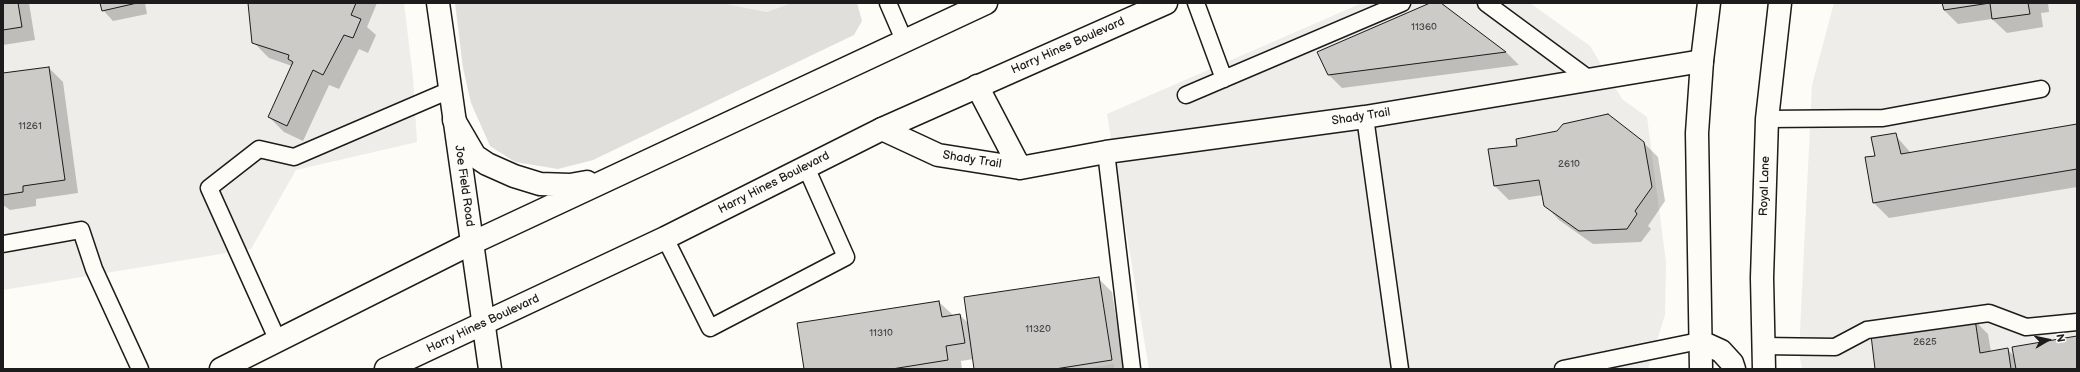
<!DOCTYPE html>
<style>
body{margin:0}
#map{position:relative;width:2080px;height:372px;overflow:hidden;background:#fdfcf7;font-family:"Balsamiq Sans",sans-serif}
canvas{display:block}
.frame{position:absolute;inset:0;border:4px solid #1c1c1c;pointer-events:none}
.north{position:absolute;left:2028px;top:320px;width:40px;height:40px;-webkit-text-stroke:3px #fdfcf7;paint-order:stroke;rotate:81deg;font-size:11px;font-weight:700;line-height:16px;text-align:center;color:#1c1c1c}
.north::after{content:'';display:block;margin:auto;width:14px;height:18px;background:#1c1c1c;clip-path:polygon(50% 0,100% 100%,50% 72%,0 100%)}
</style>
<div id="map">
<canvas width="2080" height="372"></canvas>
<div class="frame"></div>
<div class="north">N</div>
</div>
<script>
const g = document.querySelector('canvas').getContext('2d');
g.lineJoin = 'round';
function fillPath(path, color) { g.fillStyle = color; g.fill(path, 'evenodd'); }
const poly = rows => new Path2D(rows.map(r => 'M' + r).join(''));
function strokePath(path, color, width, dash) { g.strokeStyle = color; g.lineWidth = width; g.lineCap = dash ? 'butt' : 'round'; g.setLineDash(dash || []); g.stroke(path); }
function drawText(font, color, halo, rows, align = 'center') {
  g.font = font + ' "Balsamiq Sans",sans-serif'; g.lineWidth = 3; g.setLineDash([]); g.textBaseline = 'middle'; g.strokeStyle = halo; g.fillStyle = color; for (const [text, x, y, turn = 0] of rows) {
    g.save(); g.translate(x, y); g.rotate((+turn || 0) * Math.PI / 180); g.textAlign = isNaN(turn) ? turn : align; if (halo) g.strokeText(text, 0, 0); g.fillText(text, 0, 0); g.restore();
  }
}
fillPath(poly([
 [3,3,404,3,413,77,417,142,296,170,251,249,3,290],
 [722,3,791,3,767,12],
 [1362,3,1530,3,1590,46,1622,99,1647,117,1666,262,1665,315,1648,369,1149,369,1107,114],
 [1834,3,2077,3,2077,369,1802,369,1799,353,1812,85],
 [1114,364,1114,369,1081,369]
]), '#eeede9');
fillPath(poly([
 [455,3,722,3,767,12,791,3,857,3,862,21,854,35,593,160,558,169,515,162,490,146,471,103,463,68]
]), '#e0dfdb');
fillPath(poly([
 [3,3,29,3,35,40,3,45],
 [101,3,145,3,147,14,113,21,103,10],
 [249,3,377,3,367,27,376,35,368,53,359,49,339,89,329,85,303,141,284,132,269,117,292,66,269,58,253,42],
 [1433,3,1440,3,1506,52,1519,65,1342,88,1328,74],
 [1943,3,2048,3,2049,12,2041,13,2043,27,2007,33,1992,19,1958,24,1944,10],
 [49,68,63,82,78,193,36,199,36,206,10,210,3,205,3,74],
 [2077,125,2077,187,1889,218,1874,203,1876,157,1895,135,1911,153],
 [1644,143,1658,157,1665,201,1648,226,1651,229,1641,242,1593,244,1559,220,1545,205,1543,195,1509,200,1495,186],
 [1098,278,1112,292,1124,369,975,369,974,359,961,361,962,369,805,369,939,302,954,316,960,315,969,324],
 [1974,320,1988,334,1991,352,2007,349,2015,357,2077,337,2077,369,1876,369]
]), '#0003');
const building = poly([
 [3,3,18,3,22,27,3,30,3,3],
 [100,3,137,3,102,11,100,3],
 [248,3,356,3,351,15,361,19,353,38,344,35,323,75,313,70,287,126,268,117,293,62,288,59,289,55,252,43,248,3],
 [1430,3,1441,3,1506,52,1328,75,1317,52,1430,3],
 [1942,3,2028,3,2030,14,1992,19,1990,3,1944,10,1942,3],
 [49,67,65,180,23,186,23,192,3,195,3,73,49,67],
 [1608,114,1644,142,1652,187,1635,211,1637,214,1627,229,1579,231,1544,206,1539,180,1494,186,1488,149,1517,146,1516,139,1557,131,1563,124,1608,114],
 [2077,124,2077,169,1873,203,1865,157,1875,156,1871,137,1896,133,1901,154,2077,124],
 [1099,277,1112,360,1055,369,974,369,964,297,1099,277],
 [939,301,942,317,960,314,965,343,946,346,948,360,892,369,804,369,797,323,939,301],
 [1975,319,1980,353,2008,348,2011,369,1875,369,1871,335,1975,319],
 [2077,336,2077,369,2016,369,2012,347,2077,336]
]);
fillPath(building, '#cccbc8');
strokePath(building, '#1c1c1c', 1);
const lane = poly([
 [888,3,904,40],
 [1196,3,1224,79],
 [1486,3,1589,79],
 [1186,95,1402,3],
 [1365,117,1400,369],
 [1767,119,1883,118,2041,89],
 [1106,152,1132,369],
 [665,238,710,328,846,257,806,167],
 [3,244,81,230,94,269,140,369],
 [278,341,209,188,259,149,294,157,450,90],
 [1762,346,1835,347,1867,330,1989,313,2026,327,2077,322],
 [1563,369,1699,341]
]);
const street = poly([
 [438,3,490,369],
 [977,86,1020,168],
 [882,129,938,155,1020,168,1106,152,1365,117,1702,61]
]);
const secondary = poly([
 [1699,341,1721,351,1732,363,1734,369],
 [1701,369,1697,133,1702,61,1709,3],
 [1764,369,1762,278,1767,119,1780,3]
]);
const primary = poly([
 [454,120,475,156,487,164,514,176,540,184,570,185,587,182],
 [221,369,472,243,986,3],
 [386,369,665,238,882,129,1166,3]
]);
strokePath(lane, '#1c1c1c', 19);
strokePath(street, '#1c1c1c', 25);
strokePath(secondary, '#1c1c1c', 25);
strokePath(primary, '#1c1c1c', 25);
strokePath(lane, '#fdfcf7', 16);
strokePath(street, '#fdfcf7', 22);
strokePath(secondary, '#fdfcf7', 22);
strokePath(primary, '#fdfcf7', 22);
drawText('10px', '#484847', null, [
 ["11360",1424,27],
 ["11261",30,126],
 ["2610",1569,164],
 ["11320",1038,329],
 ["11310",881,333],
 ["2625",1925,342]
]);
drawText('12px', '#1c1c1c', '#fdfcf7', [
 ["Harry Hines Boulevard",1068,46,-24],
 ["Shady Trail",1361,117,-9],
 ["Shady Trail",972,160,9],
 ["Harry Hines Boulevard",774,183,-27],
 ["Joe Field Road",464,186,82],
 ["Royal Lane",1765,186,-88],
 ["Harry Hines Boulevard",483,324,-25]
]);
</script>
